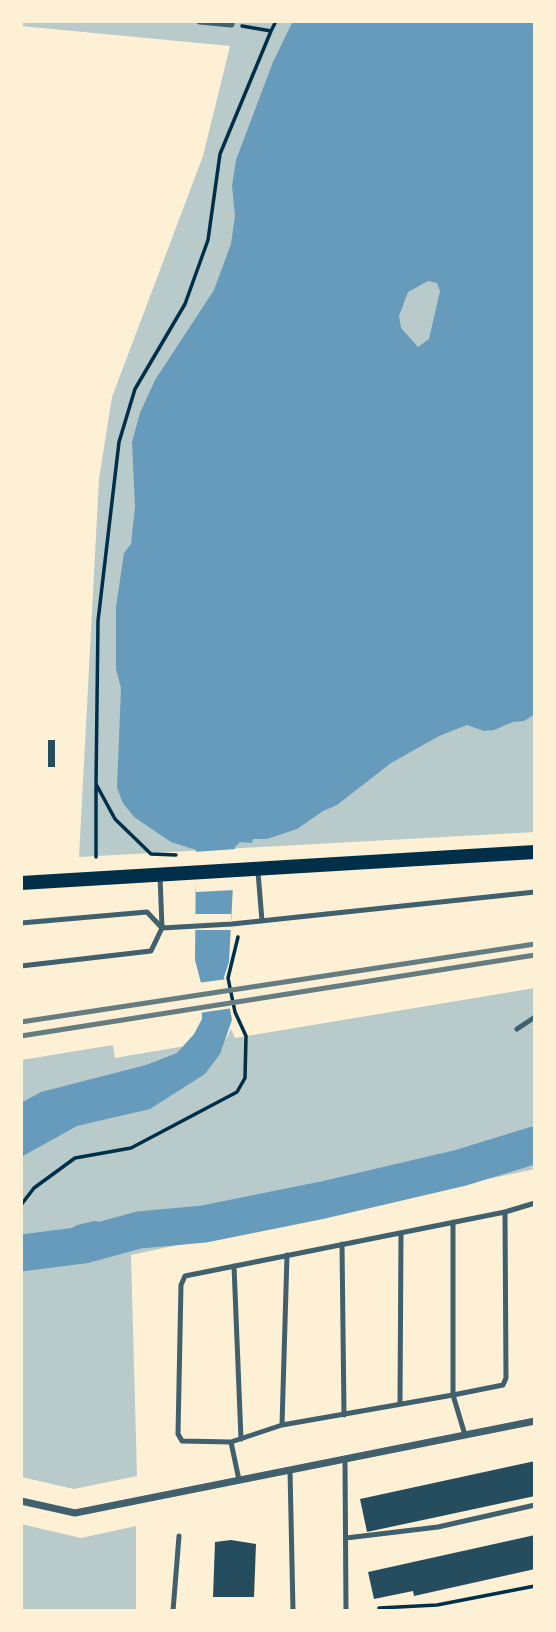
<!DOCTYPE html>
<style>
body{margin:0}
#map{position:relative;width:556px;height:1632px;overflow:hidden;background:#fdf0d5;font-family:Montserrat,sans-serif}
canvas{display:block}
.frame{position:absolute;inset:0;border:23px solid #fdf0d5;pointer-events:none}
</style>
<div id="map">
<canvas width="556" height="1632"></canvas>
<div class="frame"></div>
</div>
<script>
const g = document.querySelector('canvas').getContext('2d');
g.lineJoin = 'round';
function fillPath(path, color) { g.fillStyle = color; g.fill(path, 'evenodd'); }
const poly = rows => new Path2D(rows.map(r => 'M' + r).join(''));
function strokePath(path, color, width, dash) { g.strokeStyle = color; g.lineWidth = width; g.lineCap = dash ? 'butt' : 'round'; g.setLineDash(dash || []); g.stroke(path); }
fillPath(poly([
 [21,21,535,21,535,832,79,857,99,479,112,397,203,156,230,46,21,26],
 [535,988,535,1169,131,1255,137,1476,74,1489,21,1477,21,1060,113,1045,115,1058,226,1039,231,1029,235,1038],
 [21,1524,81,1538,136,1526,136,1611,21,1611]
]), '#b9caca');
fillPath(poly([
 [293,21,535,21,535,714,524,721,513,722,494,730,484,731,467,725,439,736,391,763,337,805,323,811,297,829,267,839,253,839,252,843,240,842,235,847,229,962,224,977,232,1020,220,1054,205,1074,150,1109,77,1126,21,1157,21,1103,41,1092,146,1065,177,1053,194,1034,202,1019,201,983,195,960,196,850,171,842,134,817,123,803,117,788,121,688,116,669,116,607,124,553,131,544,135,507,132,442,140,413,155,380,214,290,231,244,235,216,232,186,236,160,273,62],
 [428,281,437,283,440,291,429,339,418,347,401,328,399,316,408,292],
 [95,1221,139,1230,83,1254,21,1260,21,1247,45,1245,77,1225]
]), '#669bbc');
fillPath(poly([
 [237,849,235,890,196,892,193,852],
 [193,914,231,914,231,930,193,930],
 [228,979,233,1008,199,1013,197,983]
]), '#fdf0d5');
strokePath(poly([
 [21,1253,84,1245,139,1230,204,1224,323,1200,460,1168,535,1145]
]), '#669bbc', 37);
fillPath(poly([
 [48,740,55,740,55,767,48,767],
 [535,1461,535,1496,367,1532,360,1499],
 [535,1535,535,1569,414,1596,413,1591,374,1599,368,1572],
 [231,1540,256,1544,254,1597,213,1597,215,1542]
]), '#264d5e');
strokePath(poly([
 [242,26,271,31,276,21],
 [176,855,151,854,115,819,96,784,98,621,119,442,135,389,185,304,208,240,220,154,271,31],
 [96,857,96,786],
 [21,1205,34,1188,75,1158,131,1148,237,1092,245,1078,246,1036,235,1012,228,978,238,937],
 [379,1608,437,1605,535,1586]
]), '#003049', 3.5);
strokePath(poly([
 [258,872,262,921],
 [160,876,162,928,232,924,535,892],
 [21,923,147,912,162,928,151,951,21,966],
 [517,1029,535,1017],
 [505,1212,535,1203],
 [342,1244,344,1415],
 [234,1266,241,1439],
 [400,1403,401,1233],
 [282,1425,287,1255],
 [231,1442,182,1441,178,1434,181,1285,185,1276,505,1212,506,1378,503,1385,453,1395,453,1222],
 [345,1459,346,1611],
 [290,1470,293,1611],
 [239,1480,231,1442,282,1425,453,1395,465,1435],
 [346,1538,438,1527,535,1505],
 [173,1611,179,1536]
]), '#3f606c', 5);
strokePath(poly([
 [200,21,231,24],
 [21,1501,75,1513,535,1421]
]), '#3f606c', 7);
strokePath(poly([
 [21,883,535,852]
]), '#003049', 14);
strokePath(poly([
 [21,1022,535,944],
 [21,1036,535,955]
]), '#657d81', 5);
</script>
